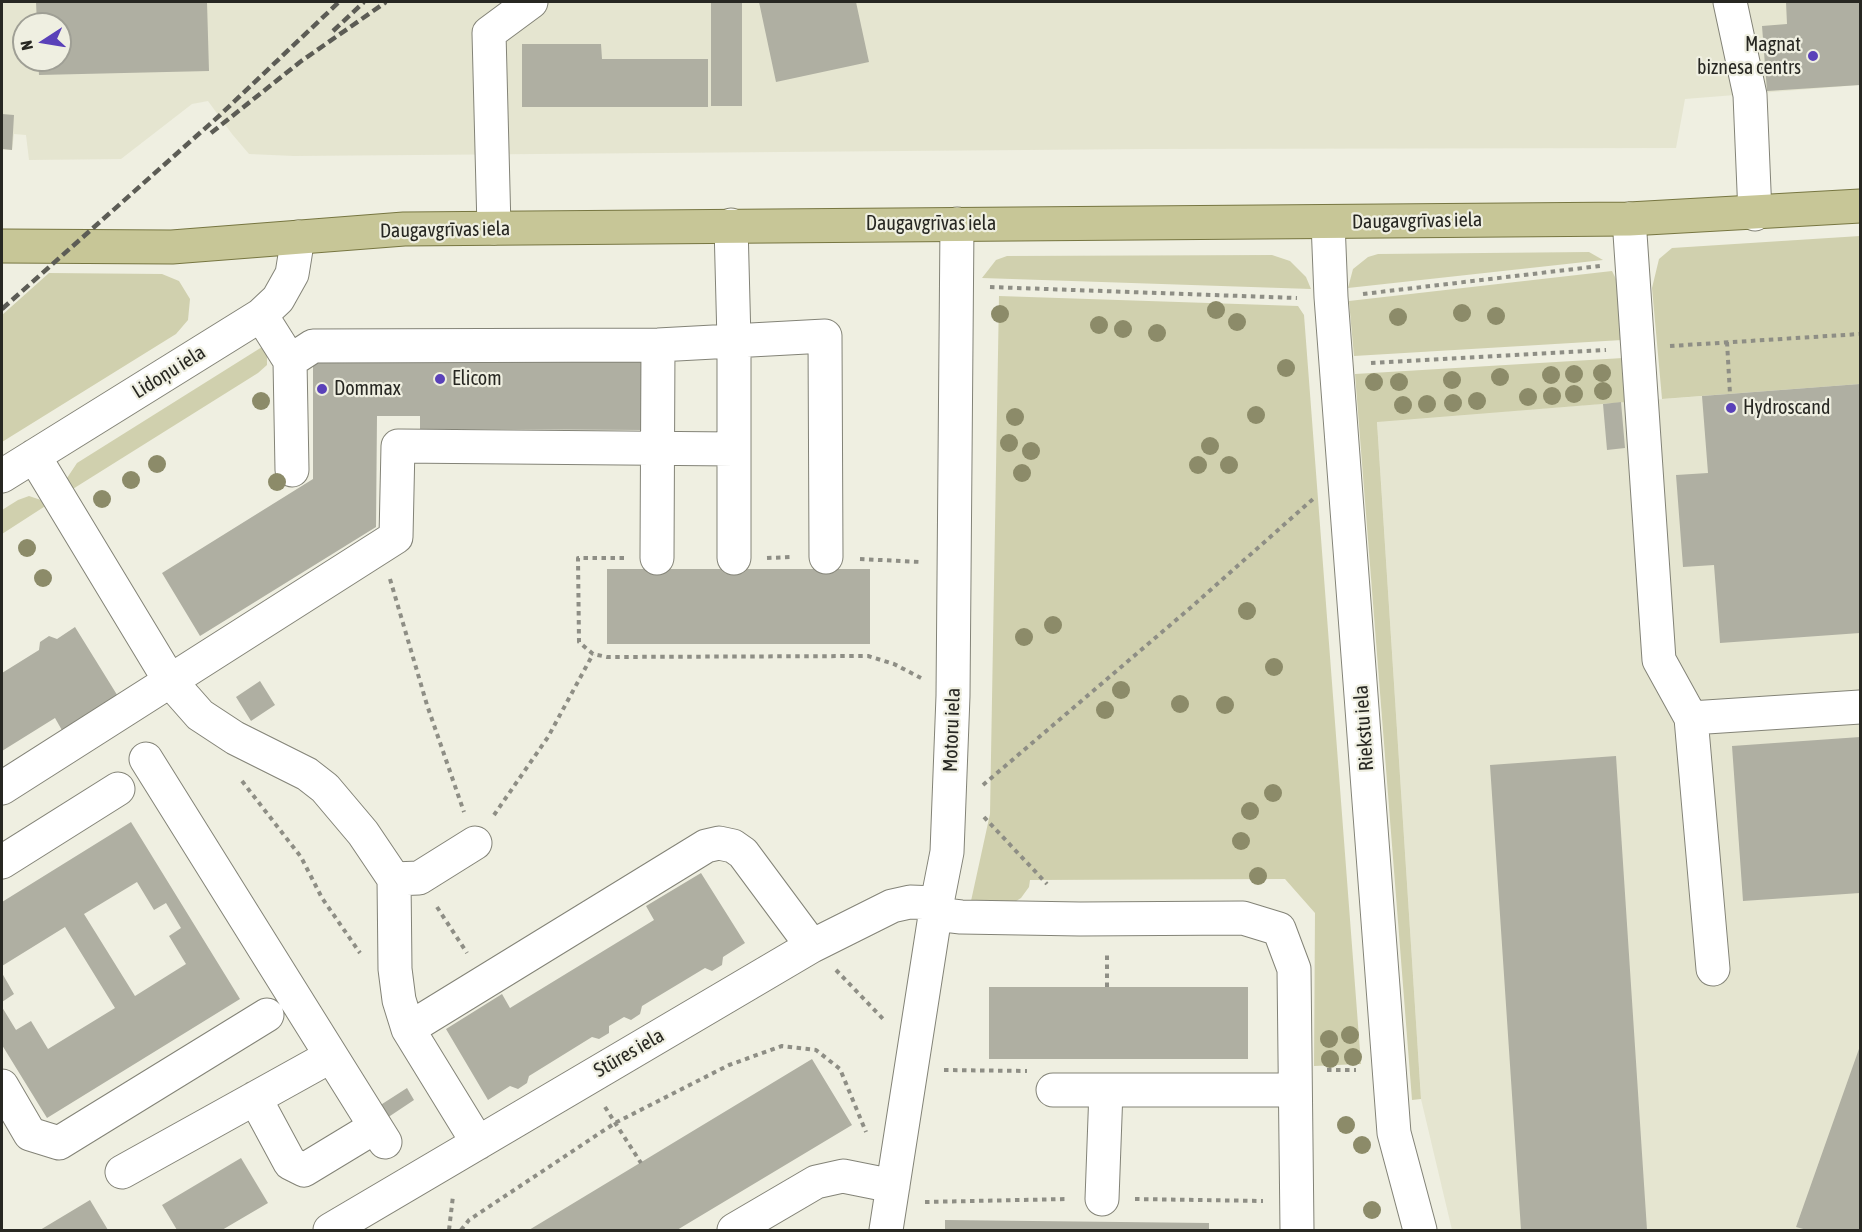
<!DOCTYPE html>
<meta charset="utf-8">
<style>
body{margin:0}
#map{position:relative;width:1862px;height:1232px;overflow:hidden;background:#efefe1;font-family:"Asap Condensed",sans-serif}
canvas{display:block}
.frame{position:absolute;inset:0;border:3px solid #272722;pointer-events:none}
.north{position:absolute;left:12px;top:12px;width:60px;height:60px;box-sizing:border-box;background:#efefe1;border:2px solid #9f9f95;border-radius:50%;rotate:258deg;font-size:16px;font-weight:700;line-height:24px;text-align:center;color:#272722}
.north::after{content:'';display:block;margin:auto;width:21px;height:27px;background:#5a41b9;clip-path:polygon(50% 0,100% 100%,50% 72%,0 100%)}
</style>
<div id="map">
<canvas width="1862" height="1232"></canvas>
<div class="frame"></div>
<div class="north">N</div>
</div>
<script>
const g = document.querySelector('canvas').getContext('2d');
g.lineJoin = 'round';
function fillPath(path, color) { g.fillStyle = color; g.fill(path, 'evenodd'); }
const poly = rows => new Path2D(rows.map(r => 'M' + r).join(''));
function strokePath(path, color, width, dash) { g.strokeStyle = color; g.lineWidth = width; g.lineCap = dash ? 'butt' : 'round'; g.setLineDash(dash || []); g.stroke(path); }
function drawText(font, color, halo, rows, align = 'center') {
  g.font = font + ' "Asap Condensed",sans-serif'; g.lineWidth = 4.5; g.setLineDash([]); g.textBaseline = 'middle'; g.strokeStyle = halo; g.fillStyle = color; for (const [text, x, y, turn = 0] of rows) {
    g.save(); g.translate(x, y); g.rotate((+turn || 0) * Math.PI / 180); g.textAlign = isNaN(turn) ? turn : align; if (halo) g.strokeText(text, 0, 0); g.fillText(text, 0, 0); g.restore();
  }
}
fillPath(poly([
 [2,2,1860,2,1860,85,1685,99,1676,148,1147,149,294,156,249,154,232,134,208,101,192,104,121,159,29,160,26,135,14,134,12,150,2,149],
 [24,24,60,24,60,60,24,60],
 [1860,384,1860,1230,1452,1230,1421,1099,1377,421]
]), '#e5e5d0');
fillPath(poly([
 [1860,236,1860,384,1662,399,1652,288,1659,259,1672,248],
 [1589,252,1603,260,1348,288,1353,269,1368,257,1378,254],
 [1272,255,1290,261,1306,277,1311,289,982,278,996,260,1007,256],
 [1612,271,1616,279,1622,340,1354,356,1349,301],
 [49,273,162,274,179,281,190,299,188,320,176,334,2,442,2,315],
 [999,296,1298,306,1304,315,1361,1064,1314,1066,1315,913,1285,879,1030,880,1029,887,1021,898,1013,903,971,901,990,814],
 [262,347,267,356,267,365,258,373,68,492,67,478,77,463],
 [1623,358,1627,402,1377,422,1421,1099,1412,1100,1355,374],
 [29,496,50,503,2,534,2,510,18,500]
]), '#d0d0ae');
fillPath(poly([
 [36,2,207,2,209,71,39,75,38,60,60,60,60,24,37,24],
 [711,2,742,2,742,106,711,106],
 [759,2,856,2,869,62,776,82],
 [1786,2,1860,2,1860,85,1767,91,1762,26,1787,24],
 [522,44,601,44,602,59,708,59,708,107,522,107],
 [2,114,14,115,12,150,2,149],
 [313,360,646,360,646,430,420,429,420,416,377,416,376,527,200,636,162,573,313,479],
 [1860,384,1860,633,1720,643,1714,565,1683,567,1676,475,1708,473,1702,396],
 [1621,402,1625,448,1607,450,1603,404],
 [607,569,870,569,870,644,607,644],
 [75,627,119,698,63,732,55,718,2,751,2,673,39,650,40,642,49,636,57,639],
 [260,681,275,705,251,721,236,697],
 [1860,737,1860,893,1743,901,1732,746],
 [1616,756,1647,1230,1521,1230,1490,765],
 [131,822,240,999,47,1118,2,1045,2,1007,16,1030,31,1021,48,1049,115,1008,65,927,2,966,2,902],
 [137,882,154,910,166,903,181,928,169,936,186,964,135,996,84,914],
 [701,873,745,943,723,957,722,965,712,971,705,968,642,1006,640,1014,631,1020,624,1017,609,1026,609,1033,599,1039,592,1037,529,1076,527,1083,518,1089,510,1086,488,1100,446,1029,502,994,510,1008,654,920,646,906],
 [2,973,14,994,2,1002],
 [989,987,1248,987,1248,1059,989,1059],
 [1860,1046,1860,1230,1807,1230,1796,1227],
 [812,1059,852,1125,677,1230,529,1230],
 [407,1088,414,1100,387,1118,379,1106],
 [241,1158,268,1203,222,1230,177,1230,162,1205],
 [90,1200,108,1230,40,1230],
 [945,1220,1209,1223,1209,1230,945,1230]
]), '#afafa2');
const minor = poly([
 [1730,2,1750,95,1755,214],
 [1629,219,1659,660,1691,718,1860,707],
 [1328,222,1331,297,1394,1133,1420,1230],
 [731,225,734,341,734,558],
 [494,228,489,33,531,2],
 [261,315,290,361,292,470],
 [290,361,313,346,658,345,825,336,826,557],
 [34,456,170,681,396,537,398,446,734,449],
 [2,476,261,315,278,299,292,274,298,237],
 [657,558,658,345],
 [1691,718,1713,969],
 [146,759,385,1142],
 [2,788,170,681,200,715,235,738,307,774,325,788,363,833,394,879,395,969,399,1000,408,1029,478,1143],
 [2,862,118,789],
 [394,879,419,878,475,843],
 [936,914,961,917,1080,919,1243,918,1279,929,1294,969,1297,1230],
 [408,1029,706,846,719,843,733,846,743,853,812,946],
 [2,1086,30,1134,59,1143,267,1015],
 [1053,1090,1106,1090],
 [255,1098,290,1163,304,1170,375,1127],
 [122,1172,331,1056],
 [1102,1199,1106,1090,1294,1090],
 [330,1230,812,946,892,906,910,902,937,903],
 [734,1230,816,1182,843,1176,893,1186],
 [886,1230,937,903,947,852,953,696,957,224]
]);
const major = poly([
 [2,246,172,247,404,229,1629,219,1860,206]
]);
strokePath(minor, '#838377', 35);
strokePath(major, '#777641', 35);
strokePath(poly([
 [990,287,1297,298],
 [1363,294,1600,266],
 [1727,342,1730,394],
 [1670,346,1860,334],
 [1371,363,1606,350],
 [624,558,578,558,579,642,593,654,607,657,868,656,894,664,921,678],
 [767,558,792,557],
 [860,559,921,562],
 [390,579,427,705,464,812],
 [242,781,301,857,322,898,360,953],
 [983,785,1189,609,1313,499],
 [494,815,548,737,593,654],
 [984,817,1047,884],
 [437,907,467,953],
 [836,970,885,1021],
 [1107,987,1107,952],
 [944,1070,1027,1071],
 [1327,1070,1356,1070],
 [605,1107,641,1163],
 [1135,1199,1263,1201],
 [925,1202,1068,1199],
 [449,1230,453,1196],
 [461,1230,469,1220,615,1123,729,1065,782,1046,816,1050,840,1069,866,1132]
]), '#8e8e85', 4, [4.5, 4.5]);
strokePath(minor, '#fff', 33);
strokePath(major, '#c7c697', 33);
strokePath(poly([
 [333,31,364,2],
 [211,133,300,62,386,2],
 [2,309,219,116,339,2]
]), '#5c5c55', 4.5, [9, 4.5]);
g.fillStyle = '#8c8b69';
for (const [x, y] of [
 [1216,310],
 [1462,313],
 [1000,314],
 [1496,316],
 [1398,317],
 [1237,322],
 [1099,325],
 [1123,329],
 [1157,333],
 [1286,368],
 [1602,373],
 [1574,374],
 [1551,375],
 [1500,377],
 [1452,380],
 [1374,382],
 [1399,382],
 [1603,391],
 [1574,394],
 [1552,396],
 [1528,397],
 [261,401],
 [1477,401],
 [1453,403],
 [1427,404],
 [1403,405],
 [1256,415],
 [1015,417],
 [1009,443],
 [1210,446],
 [1031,451],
 [157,464],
 [1198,465],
 [1229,465],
 [1022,473],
 [131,480],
 [277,482],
 [102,499],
 [27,548],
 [43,578],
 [1247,611],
 [1053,625],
 [1024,637],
 [1274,667],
 [1121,690],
 [1180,704],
 [1225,705],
 [1105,710],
 [1273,793],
 [1250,811],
 [1241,841],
 [1258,876],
 [1350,1035],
 [1329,1039],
 [1353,1057],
 [1330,1059],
 [1346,1125],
 [1362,1145],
 [1372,1210]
]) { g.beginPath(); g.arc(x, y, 9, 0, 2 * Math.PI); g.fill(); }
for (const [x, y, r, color] of [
 [1813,56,6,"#5a41b9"],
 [440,379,6,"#5a41b9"],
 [322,389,6,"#5a41b9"],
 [1731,408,6,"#5a41b9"]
]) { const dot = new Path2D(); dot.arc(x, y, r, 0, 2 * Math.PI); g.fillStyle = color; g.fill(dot); strokePath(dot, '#efefe1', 2); }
drawText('20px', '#272722', '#efefe1', [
 ["Magnat",1801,45,"right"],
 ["biznesa centrs",1801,68,"right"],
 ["Elicom",452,379],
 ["Dommax",334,389],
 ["Hydroscand",1743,408]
], 'left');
drawText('20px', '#272722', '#efefe1', [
 ["Daugavgrīvas iela",1417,221,-1],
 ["Daugavgrīvas iela",931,224],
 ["Daugavgrīvas iela",445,230,-1],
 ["Lidoņu iela",169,372,-32],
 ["Riekstu iela",1364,728,-94],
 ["Motoru iela",952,730,-88],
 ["Stūres iela",629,1053,-30]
]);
</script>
